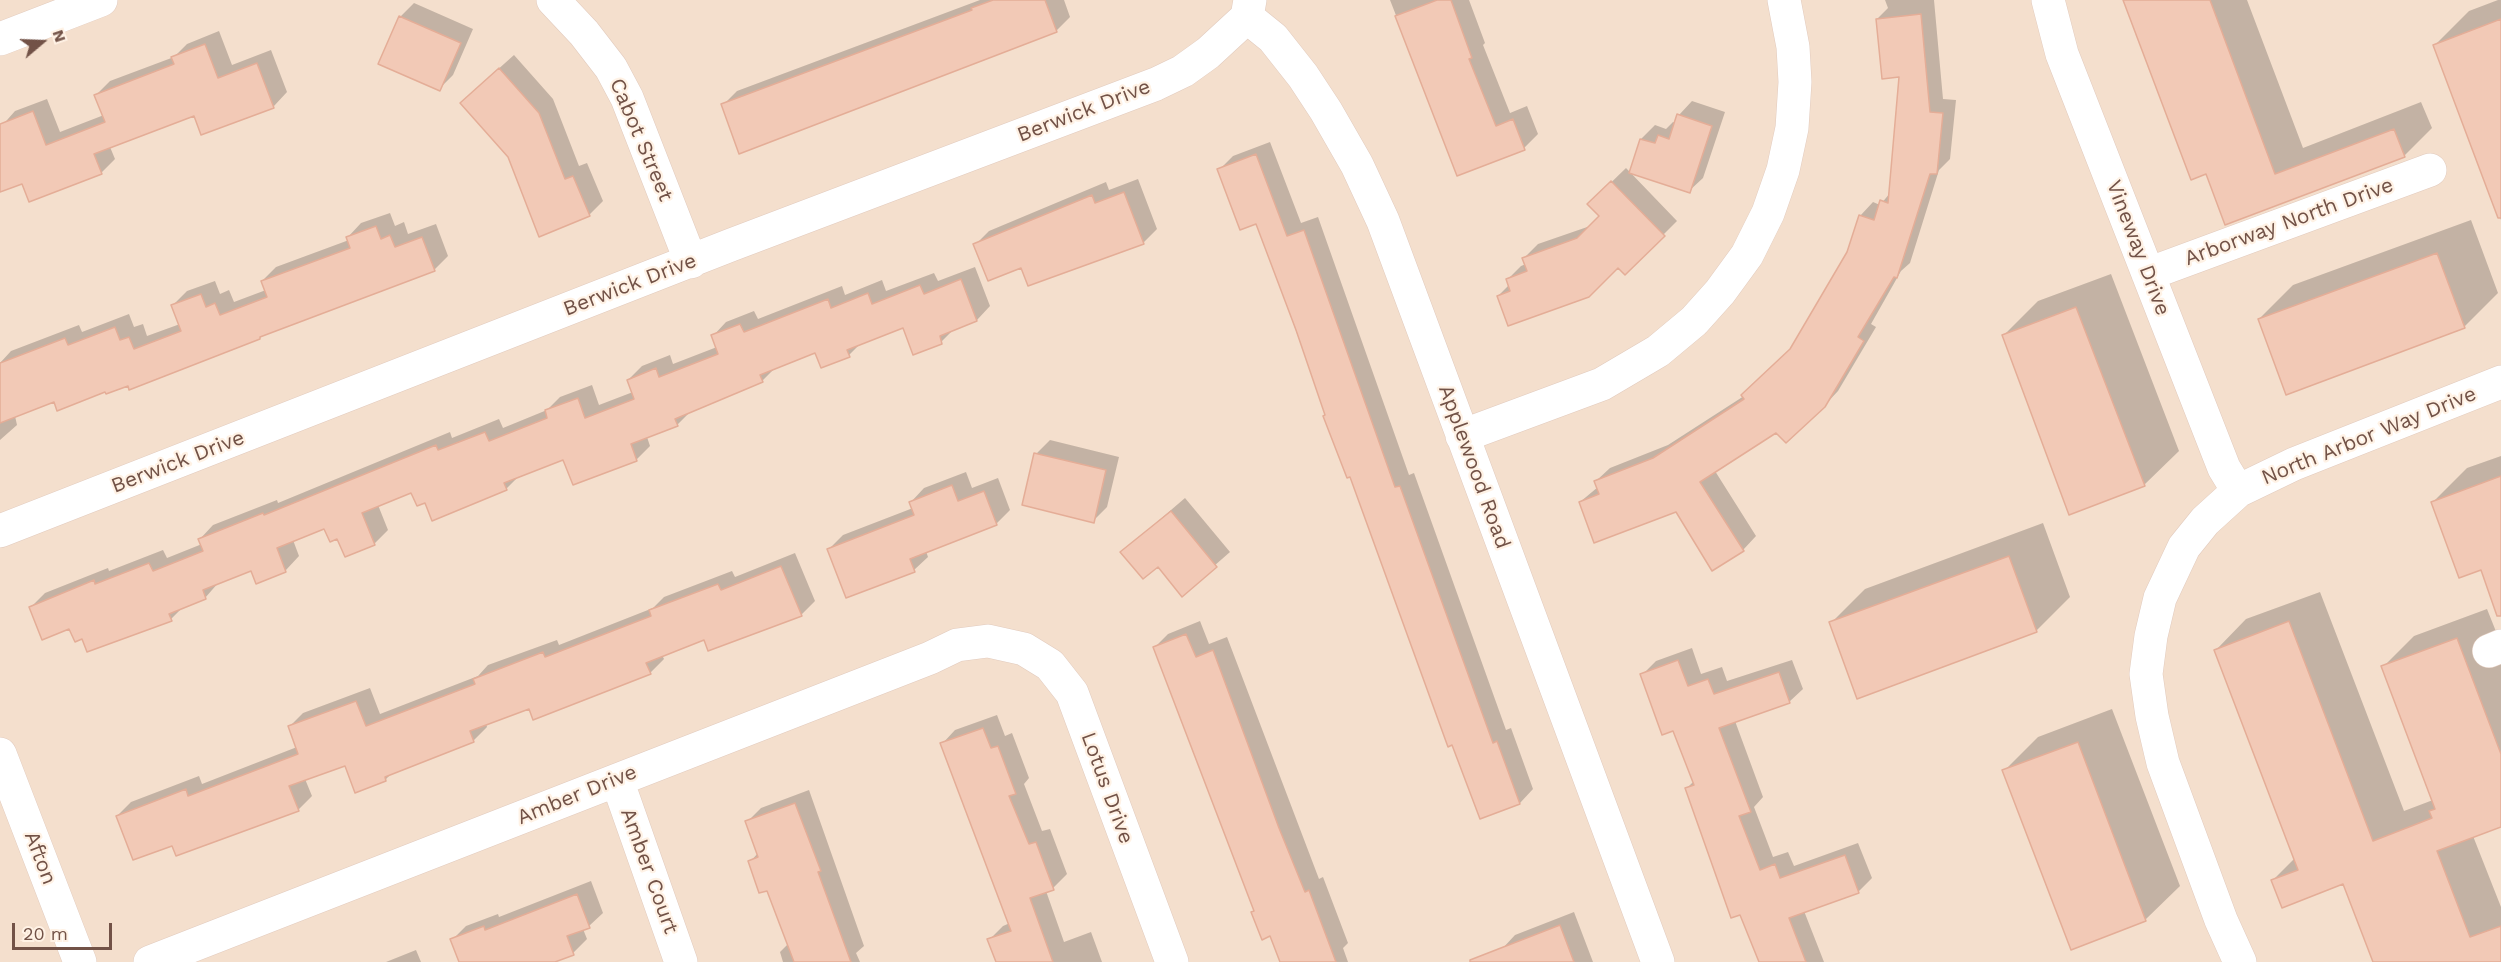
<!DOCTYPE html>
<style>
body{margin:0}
#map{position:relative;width:2501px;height:962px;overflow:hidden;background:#fceedf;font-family:"Work Sans",sans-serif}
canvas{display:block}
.north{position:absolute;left:12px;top:12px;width:60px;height:60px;-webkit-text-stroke:4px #fff2e5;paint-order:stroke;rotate:71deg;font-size:16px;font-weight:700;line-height:24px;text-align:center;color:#725247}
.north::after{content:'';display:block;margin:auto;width:21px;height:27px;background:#725247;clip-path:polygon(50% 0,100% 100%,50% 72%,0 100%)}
.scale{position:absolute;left:12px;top:923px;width:100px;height:27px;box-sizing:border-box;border:3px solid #725247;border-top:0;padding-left:8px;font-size:18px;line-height:21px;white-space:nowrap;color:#725247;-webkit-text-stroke:4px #fff2e5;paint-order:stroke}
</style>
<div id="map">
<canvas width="2501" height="962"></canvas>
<div class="north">N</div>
<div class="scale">20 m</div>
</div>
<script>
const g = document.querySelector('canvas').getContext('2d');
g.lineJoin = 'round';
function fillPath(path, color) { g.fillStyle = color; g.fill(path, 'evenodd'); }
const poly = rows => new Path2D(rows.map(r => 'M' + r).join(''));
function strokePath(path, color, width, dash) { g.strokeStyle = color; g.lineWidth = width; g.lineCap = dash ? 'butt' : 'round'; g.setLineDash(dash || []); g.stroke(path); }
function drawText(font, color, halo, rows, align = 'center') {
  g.font = font + ' "Work Sans",sans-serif'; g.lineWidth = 4.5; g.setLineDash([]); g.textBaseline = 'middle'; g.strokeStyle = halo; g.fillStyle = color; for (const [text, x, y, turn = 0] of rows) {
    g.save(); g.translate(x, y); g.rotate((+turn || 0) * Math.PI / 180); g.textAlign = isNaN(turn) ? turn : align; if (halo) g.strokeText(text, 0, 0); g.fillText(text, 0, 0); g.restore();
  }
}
fillPath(poly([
 [0,0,2501,0,2501,962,0,962]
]), '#f4dfcd');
fillPath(poly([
 [980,0,1064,0,1070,17,1056,31,723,105,737,91],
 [1390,0,1469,0,1485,43,1483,45,1510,113,1527,106,1538,134,1524,148,1458,174],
 [1885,0,1934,0,1943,99,1956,100,1950,159,1939,170,1910,263,1901,271,1871,324,1876,327,1838,391,1824,406,1776,431,1715,471,1756,536,1743,550,1676,511,1580,502,1598,487,1596,481,1610,468,1668,445,1744,396,1792,348,1848,252,1860,216,1873,202,1880,205,1891,192,1901,75,1877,19,1888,8],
 [2125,0,2247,0,2303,148,2421,102,2432,128,2404,156,2226,224,2207,172],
 [2498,0,2501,0,2501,220,2435,45,2469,11],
 [414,3,473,29,453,75,439,89,400,17],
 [219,31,232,65,271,50,287,92,274,106,202,133,194,114,110,147,115,159,101,173,23,182,0,190,0,128,15,111,47,99,60,132,104,115,96,95,110,81,174,57,187,44],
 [514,55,553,99,579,166,587,163,603,201,589,215,509,156,476,89],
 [1692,101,1725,112,1703,178,1689,191,1641,139,1655,125,1666,129,1673,122,1676,123,1679,115],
 [1270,142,1301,223,1318,217,1409,475,1414,473,1506,730,1511,728,1533,789,1520,803,1481,817,1351,475,1348,476,1257,222,1219,170,1233,156],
 [1626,168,1677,221,1625,273,1618,266,1498,296,1509,285,1507,280,1521,266,1526,264,1524,258,1538,244,1593,225,1601,216,1589,204],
 [1138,179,1157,229,1143,243,1022,266,975,245,989,231,1106,182,1109,190],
 [390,213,395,226,404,222,408,234,436,224,448,256,434,270,264,334,260,338,129,384,54,400,15,416,17,425,0,440,0,363,11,351,79,325,82,332,129,314,134,327,143,324,147,336,180,324,173,305,187,291,215,281,220,294,229,290,234,302,266,290,262,281,276,267,349,240,348,237,361,223],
 [2471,220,2498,293,2464,327,2259,319,2293,285],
 [975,267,990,306,977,320,955,328,941,342,904,326,862,342,849,355,816,351,776,367,762,381,692,410,677,425,647,437,650,446,637,459,573,483,564,458,519,476,506,489,425,501,412,491,378,505,388,530,374,544,338,537,325,527,293,540,299,556,286,570,256,582,251,569,219,582,205,598,184,606,171,619,83,637,70,627,31,607,45,593,108,568,109,571,163,550,167,558,202,544,200,539,213,525,277,500,278,503,450,432,452,438,499,419,503,428,547,410,560,397,592,385,599,405,633,392,628,380,642,366,670,355,673,364,717,347,713,336,726,322,754,311,758,319,842,286,845,295,882,280,886,291,934,273,938,281],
 [2111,274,2179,451,2144,485,2004,335,2038,301],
 [1050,440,1119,457,1107,507,1093,521,1036,454],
 [2501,456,2501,561,2433,502,2467,468],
 [966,472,972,488,998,478,1010,510,996,524,926,551,928,557,914,570,847,597,829,549,843,535,913,508,911,502,924,488],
 [1185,498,1230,552,1182,594,1158,565,1122,552],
 [2043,523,2070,597,2036,631,1831,623,1865,589],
 [795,553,815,601,801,615,705,638,662,655,664,659,650,673,530,707,486,723,487,727,473,741,394,771,385,780,345,764,305,779,312,796,298,810,172,844,117,816,131,802,199,776,202,784,297,747,289,727,303,713,370,688,380,714,478,676,488,665,557,640,559,645,653,608,664,597,732,571,735,577],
 [2320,592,2404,811,2433,800,2383,667,2414,636,2487,609,2501,644,2501,825,2473,836,2501,907,2501,962,2402,962,2344,883,2273,880,2295,858,2216,650,2246,619],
 [1200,621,1209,644,1227,637,1319,879,1323,877,1348,943,1343,948,1348,962,1281,962,1271,934,1253,912,1255,910,1155,647,1168,634],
 [1692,648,1701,674,1722,667,1727,681,1792,660,1803,689,1789,702,1735,721,1763,797,1754,807,1773,857,1788,852,1794,866,1858,843,1872,878,1858,892,1804,911,1824,962,1761,962,1687,788,1694,781,1674,729,1642,675,1656,661],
 [2112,709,2180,886,2145,920,2004,771,2038,737],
 [997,715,1005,736,1012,733,1029,778,1024,784,1042,831,1050,829,1067,874,1053,888,1046,891,1064,942,1091,932,1102,962,997,962,989,940,1003,926,1010,923,942,744,955,730],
 [809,790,864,946,856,953,860,962,783,962,780,952,789,943,768,889,750,862,758,853,747,822,761,808],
 [591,881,603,913,589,926,583,929,587,939,573,953,551,962,460,962,452,940,466,926,498,914,499,917],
 [1574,912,1593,962,1507,962,1502,949,1515,935],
 [416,950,421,962,386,962]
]), '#0003');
const building = poly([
 [993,0,1045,0,1057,32,739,154,721,104,972,10,971,8,993,0],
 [1437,0,1451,0,1472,58,1469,59,1496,126,1513,119,1525,150,1457,176,1395,16,1437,0],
 [2123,0,2210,0,2275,174,2394,129,2405,157,2225,225,2206,174,2191,180,2123,0],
 [1921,14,1930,112,1943,113,1937,174,1930,174,1897,278,1894,277,1858,337,1864,341,1825,407,1786,443,1776,433,1700,482,1744,551,1712,571,1676,512,1594,543,1579,502,1599,494,1594,481,1653,458,1744,399,1741,395,1790,349,1847,252,1859,215,1874,220,1880,200,1888,203,1899,77,1882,79,1876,19,1921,14],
 [399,16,461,43,440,91,378,64,399,16],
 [2501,19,2501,218,2498,218,2433,45,2501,19],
 [205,44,218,78,257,63,274,108,201,135,194,116,94,154,102,174,29,202,22,184,0,192,0,124,33,111,46,145,105,122,94,95,174,64,171,57,205,44],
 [499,68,539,113,565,179,573,176,590,216,539,237,508,157,460,103,499,68],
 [1677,114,1712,126,1690,193,1629,173,1640,139,1655,143,1658,135,1669,139,1677,114],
 [1256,154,1287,236,1304,230,1395,487,1400,486,1493,743,1497,741,1520,804,1480,819,1452,745,1448,747,1350,477,1347,478,1323,416,1325,415,1296,330,1256,224,1240,230,1217,169,1256,154],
 [1611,181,1665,236,1625,275,1618,268,1589,297,1508,326,1497,296,1510,291,1506,279,1527,271,1522,258,1577,238,1599,216,1587,204,1611,181],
 [1124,192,1144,244,1028,286,1021,268,988,281,973,244,1092,195,1095,203,1124,192],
 [376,226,381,239,390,235,395,247,422,237,435,271,260,337,260,339,129,390,128,386,106,394,105,392,57,411,54,402,0,423,0,363,65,338,68,345,115,327,120,340,129,337,134,349,181,331,171,305,201,294,206,307,215,303,220,315,267,297,261,281,350,248,346,237,376,226],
 [2437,253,2465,328,2286,395,2258,319,2437,253],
 [961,279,977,321,940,336,942,344,913,355,903,328,847,350,850,357,821,368,815,353,760,375,763,382,675,419,678,426,631,444,637,461,573,485,563,460,504,483,507,490,432,521,425,503,417,506,411,493,362,513,375,545,345,557,337,539,330,542,324,529,277,548,286,572,256,584,251,571,203,590,206,599,169,614,172,621,87,652,82,639,75,642,69,629,42,640,29,607,94,580,95,584,149,563,153,571,203,551,198,539,263,513,264,515,436,445,438,450,485,432,489,441,547,418,545,410,578,398,585,418,634,399,627,380,656,368,659,377,718,354,711,335,740,324,744,332,828,299,831,308,868,293,872,304,920,285,924,294,961,279],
 [2076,307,2145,486,2069,515,2002,335,2076,307],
 [1034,453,1106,470,1094,523,1022,505,1034,453],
 [2501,476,2501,616,2497,616,2481,570,2459,578,2431,502,2501,476],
 [952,485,958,501,984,491,997,525,910,559,915,572,846,598,827,549,914,515,909,502,952,485],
 [1171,511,1217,567,1182,597,1158,567,1143,579,1120,552,1171,511],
 [2009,556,2037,632,1857,699,1829,622,2009,556],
 [781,566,802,616,708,651,704,640,646,663,651,674,533,720,529,709,470,731,474,742,385,777,386,781,355,793,345,766,289,786,299,811,176,856,172,846,133,860,116,816,186,789,188,796,298,754,288,726,356,701,366,726,475,684,473,679,543,652,545,657,651,616,649,610,718,584,721,590,781,566],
 [2289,621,2373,841,2432,818,2429,811,2435,809,2381,666,2457,638,2501,754,2501,827,2437,851,2470,937,2501,926,2501,962,2373,962,2343,884,2282,908,2271,880,2298,870,2214,650,2289,621],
 [1186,634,1196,657,1213,650,1279,828,1305,892,1309,890,1336,962,1280,962,1270,936,1262,940,1251,912,1254,911,1153,647,1186,634],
 [1678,660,1688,686,1708,679,1714,694,1779,672,1790,703,1719,728,1751,812,1739,816,1760,870,1775,864,1780,878,1845,855,1859,893,1789,918,1806,962,1759,962,1740,915,1731,918,1685,788,1694,785,1673,731,1662,735,1640,674,1678,660],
 [983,728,991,748,998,746,1016,794,1009,796,1029,844,1036,842,1054,890,1030,898,1053,962,996,962,987,939,1011,931,940,743,983,728],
 [2078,742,2146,921,2071,950,2002,770,2078,742],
 [795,803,821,871,818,872,851,962,794,962,767,891,759,893,748,861,758,857,745,821,795,803],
 [577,894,590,928,567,936,574,955,555,962,459,962,450,939,484,926,485,930,577,894],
 [1560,925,1574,962,1470,962,1470,960,1560,925]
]);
fillPath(building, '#f2c9b6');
strokePath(building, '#e4ad97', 1.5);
const minor = poly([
 [553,0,584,33,611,68,627,98,691,262],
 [1250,0,1247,17,1273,38,1303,76,1326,111,1357,165,1383,221,1658,962],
 [2048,0,2062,54,2224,468,2238,491],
 [0,39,101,0],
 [2148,274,2430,170],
 [1462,436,1602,384,1658,351,1694,321,1720,292,1747,255,1768,213,1783,170,1792,128,1795,82,1793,47,1784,0],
 [0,531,731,245,1156,84,1183,71,1208,53,1247,17],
 [2489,651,2501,646],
 [0,754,80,962],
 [617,780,681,962],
 [150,962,930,658,957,645,988,641,1024,649,1050,665,1072,693,1172,962],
 [2240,962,2221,920,2163,763,2152,716,2146,674,2151,636,2160,598,2184,547,2205,521,2238,491,2294,464,2501,382]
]);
strokePath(minor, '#e2cbbe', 34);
strokePath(minor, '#fff', 33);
drawText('21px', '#725247', '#fff2e5', [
 ["Berwick Drive",1084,111,-21],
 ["Cabot Street",641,140,67],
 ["Arborway North Drive",2289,222,-20],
 ["Vineway Drive",2138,248,69],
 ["Berwick Drive",630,285,-21],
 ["North Arbor Way Drive",2369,436,-22],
 ["Berwick Drive",178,462,-21],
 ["Applewood Road",1474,467,70],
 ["Lotus Drive",1107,788,70],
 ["Amber Drive",577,795,-22],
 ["Afton",40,858,69],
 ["Amber Court",649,871,70]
]);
</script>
